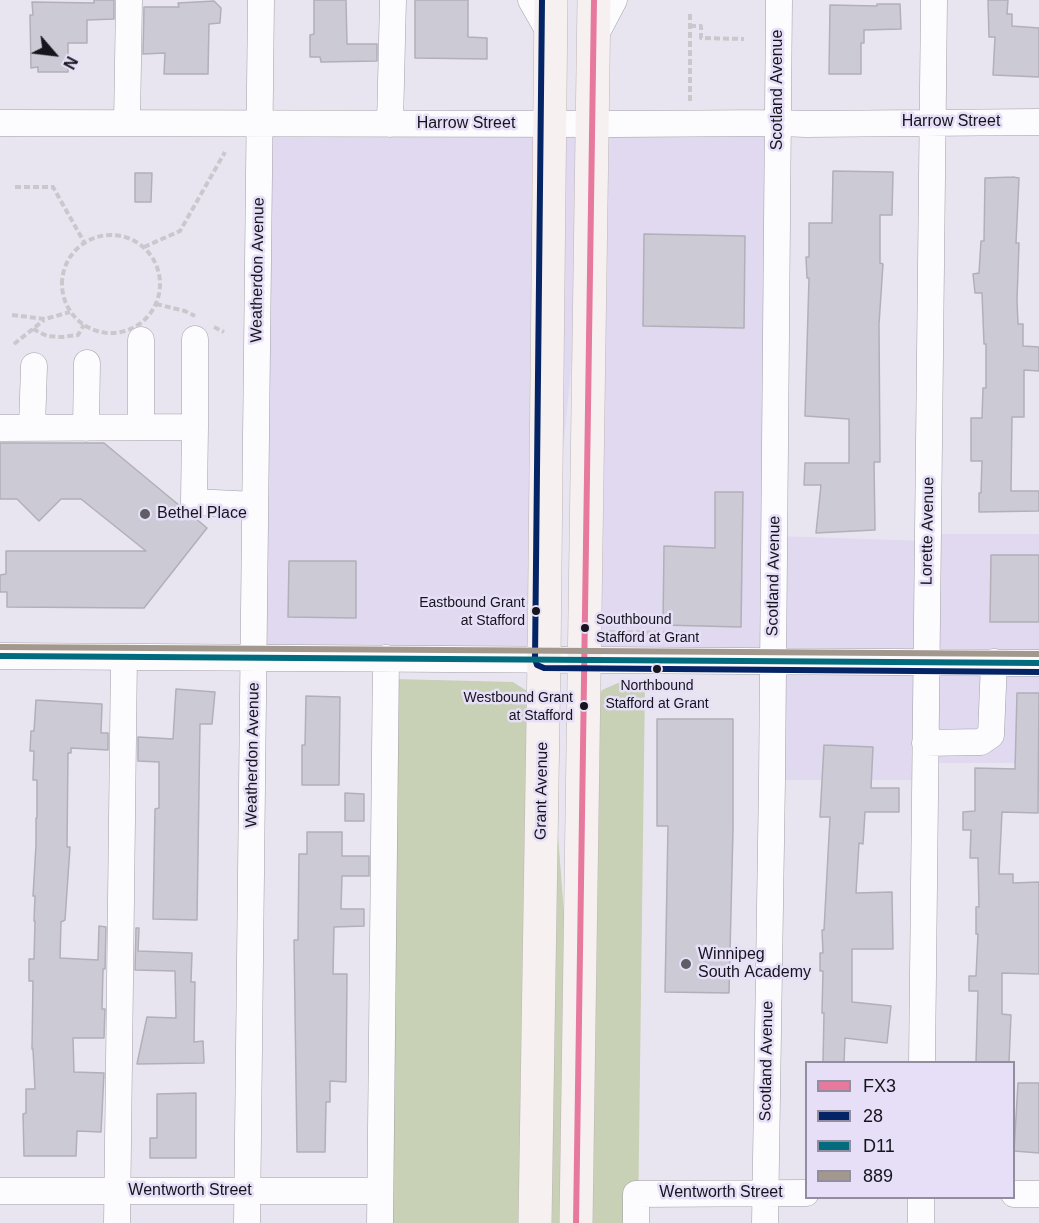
<!DOCTYPE html>
<style>
body{margin:0}
#map{position:relative;width:1039px;height:1223px;overflow:hidden;background:#e8e5f1;font-family:Helvetica,sans-serif}
canvas{display:block}
.legend{position:absolute;left:805px;top:1061px;width:210px;height:138px;box-sizing:border-box;background:#e6dff7;border:2px solid #938e9f;margin:0;padding:8px 10px;list-style:none;font-size:18px;color:#16141c}
.legend li{display:flex;align-items:center;gap:12px;height:30px}
.legend b{width:30px;border:2px solid #938e9f}
.north{position:absolute;left:24px;top:24px;width:60px;height:60px;-webkit-text-stroke:4px #e6dff7;paint-order:stroke;rotate:118deg;font-size:16px;font-weight:700;line-height:24px;text-align:center;color:#16141c}
.north::after{content:'';display:block;margin:auto;width:21px;height:27px;background:#16141c;clip-path:polygon(50% 0,100% 100%,50% 72%,0 100%)}
</style>
<div id="map">
<canvas width="1039" height="1223"></canvas>
<ul class="legend">
<li><b style="height:8px;background:#e7799f"></b>FX3</li>
<li><b style="height:8px;background:#052465"></b>28</li>
<li><b style="height:8px;background:#026c7e"></b>D11</li>
<li><b style="height:8px;background:#a2988d"></b>889</li>
</ul>
<div class="north">N</div>
</div>
<script>
const g = document.querySelector('canvas').getContext('2d');
g.lineJoin = 'round';
function fillPath(path, color) { g.fillStyle = color; g.fill(path, 'evenodd'); }
const poly = rows => new Path2D(rows.map(r => 'M' + r).join(''));
function strokePath(path, color, width, dash) { g.strokeStyle = color; g.lineWidth = width; g.lineCap = dash ? 'butt' : 'round'; g.setLineDash(dash || []); g.stroke(path); }
function drawText(font, color, halo, rows, align = 'center') {
  g.font = font + ' Helvetica,sans-serif'; g.lineWidth = 5; g.setLineDash([]); g.textBaseline = 'middle'; g.strokeStyle = halo; g.fillStyle = color; for (const [text, x, y, turn = 0] of rows) {
    g.save(); g.translate(x, y); g.rotate((+turn || 0) * Math.PI / 180); g.textAlign = isNaN(turn) ? turn : align; if (halo) g.strokeText(text, 0, 0); g.fillText(text, 0, 0); g.restore();
  }
}
fillPath(poly([
 [260,123,778,123,775,536,927,541,928,534,1039,534,1039,763,925,763,925,780,772,780,772,661,585,660,590,179,545,630,544,659,254,658]
]), '#e0d9f0');
fillPath(poly([
 [394,679,513,682,527,691,530,698,521,1223,380,1223],
 [618,683,645,683,638,1223,587,1223,598,697,602,690],
 [558,695,560,702,558,835,565,927,560,1223,547,1223]
]), '#c8d0b5');
const building = poly([
 [94,0,114,0,114,19,87,20,87,43,68,43,68,72,38,72,38,67,31,68,30,15,33,15,32,2,94,3,94,0],
 [314,0,346,0,347,44,377,44,377,61,321,62,320,57,310,57,310,35,314,34,314,0],
 [415,0,468,0,468,37,487,38,487,59,415,58,415,0],
 [988,0,1008,0,1007,14,1012,14,1012,26,1039,28,1039,77,993,75,995,37,989,37,988,0],
 [214,1,221,8,220,23,209,24,208,74,164,74,165,53,143,54,144,7,179,7,178,3,214,1],
 [877,4,900,4,901,29,864,30,864,43,861,43,861,74,829,74,830,5,877,6,877,4],
 [833,171,893,172,892,215,880,215,880,263,883,264,879,324,880,462,874,462,875,530,816,533,821,485,804,485,805,463,849,463,849,419,805,416,809,278,807,278,806,257,809,257,809,223,832,223,833,171],
 [135,173,152,173,151,202,135,202,135,173],
 [1013,177,1019,178,1016,243,1019,243,1017,300,1018,324,1023,324,1023,346,1039,347,1039,371,1024,370,1024,417,1012,417,1011,491,1039,491,1039,511,979,512,979,493,981,493,982,461,971,461,971,418,982,418,983,388,986,388,986,344,984,344,982,293,975,293,973,274,979,273,981,241,984,241,985,178,1013,177],
 [644,234,745,236,744,328,643,326,644,234],
 [0,443,104,443,180,506,186,514,194,517,207,528,144,608,7,607,7,592,0,592,0,575,6,574,6,551,146,551,81,499,61,499,39,521,17,499,0,499,0,443],
 [715,492,743,492,741,627,663,625,664,546,715,548,715,492],
 [991,555,1039,555,1039,622,990,622,991,555],
 [289,561,356,561,356,618,288,617,289,561],
 [176,689,215,692,212,724,200,724,197,920,153,919,155,809,159,808,159,762,138,761,138,737,173,739,176,689],
 [1017,693,1039,693,1038,813,1002,812,999,874,1013,874,1013,883,1039,882,1039,974,1002,973,1002,1014,1011,1015,1009,1062,976,1062,978,991,969,991,969,976,976,976,978,934,976,934,976,907,979,907,978,858,970,858,971,830,963,830,963,812,975,811,975,768,1015,769,1017,693],
 [306,696,340,697,339,785,302,785,302,745,305,745,306,696],
 [36,700,102,704,101,733,108,733,108,750,71,748,71,753,68,753,67,847,70,847,65,920,61,922,60,958,98,960,99,926,106,927,105,969,103,969,102,1009,105,1009,104,1038,73,1038,74,1072,104,1073,101,1132,77,1131,76,1156,24,1156,23,1114,26,1113,26,1089,35,1089,33,1049,32,1049,33,981,29,981,29,959,34,959,35,921,34,921,35,896,33,896,36,845,36,818,37,818,37,780,33,780,34,751,30,751,31,731,34,731,36,700],
 [657,719,733,719,733,829,729,993,665,992,668,826,657,826,657,719],
 [824,745,873,747,871,788,899,788,899,812,865,812,863,844,859,843,856,893,892,892,893,949,852,949,852,1002,891,1006,887,1043,845,1038,844,1062,823,1062,824,1013,822,1013,823,971,820,971,820,953,823,953,822,930,824,930,830,817,820,817,824,745],
 [345,793,364,794,364,821,345,821,345,793],
 [307,832,342,832,342,856,369,856,369,876,342,876,341,909,364,909,364,926,334,927,333,974,347,974,346,1082,330,1081,330,1102,326,1102,325,1152,297,1152,294,940,298,940,299,854,307,854,307,832],
 [136,928,139,928,138,951,192,953,191,982,195,982,194,1042,203,1041,204,1063,137,1064,147,1017,176,1018,175,971,135,970,136,928],
 [1018,1083,1039,1083,1039,1153,1014,1151,1018,1083],
 [196,1093,196,1158,150,1158,150,1138,157,1138,157,1094,196,1093]
]);
fillPath(building, '#cccad4');
strokePath(building, '#b2afb8', 1.5);
const minor = poly([
 [531,0,551,35],
 [594,38,614,0],
 [0,123,615,124,778,123,806,124,1039,122],
 [127,123,129,0],
 [390,124,393,0],
 [141,427,141,340],
 [195,427,195,339],
 [0,428,195,427,194,502,255,505],
 [32,428,34,366],
 [86,428,87,363],
 [0,656,1039,663],
 [925,743,981,742,991,735,994,662],
 [922,1062,934,0],
 [0,1191,380,1191],
 [1014,1194,1039,1194],
 [117,1223,124,657],
 [247,1223,261,0],
 [380,1223,386,658],
 [636,1223,636,1194,806,1193],
 [765,1223,772,780,779,0],
 [921,1223,921,1198]
]);
const major = poly([
 [535,1223,544,659,551,0],
 [576,1223,594,0]
]);
strokePath(minor, '#a29fa8', 27);
strokePath(major, '#bdb5b7', 34);
strokePath(poly([
 [690,26,701,26,701,38,744,39],
 [690,101,690,14],
 [15,187,53,187,84,242],
 '62 284a49 49 0 1 1 98 0a49 49 0 1 1-98 0Z',
 [144,247,180,231,225,152],
 [156,304,185,311,195,316],
 [12,315,45,319,70,312],
 [214,327,224,332],
 [33,329,47,336,62,337,78,335,84,325],
 [14,344,44,320],
 [609,632,686,633]
]), '#c9c8cc', 4, [6, 3]);
strokePath(minor, '#fcfbfd', 26);
strokePath(major, '#f6f1f0', 33);
strokePath(poly([
 [576,1223,594,0]
]), '#e7799f', 6);
strokePath(poly([
 [542,0,535,659,537,665,544,668,1039,672]
]), '#052465', 6);
strokePath(poly([
 [0,656,1039,663]
]), '#026c7e', 6);
strokePath(poly([
 [0,647,1039,654]
]), '#a2988d', 6);
for (const [x, y, r, color] of [
 [145,514,6,"#605d67"],
 [536,611,5,"#16141c"],
 [585,628,5,"#16141c"],
 [657,669,5,"#16141c"],
 [584,706,5,"#16141c"],
 [686,964,6,"#605d67"]
]) { const dot = new Path2D(); dot.arc(x, y, r, 0, 2 * Math.PI); g.fillStyle = color; g.fill(dot); strokePath(dot, '#e6dff7', 2); }
drawText('14px', '#16141c', '#e6dff7', [
 ["Eastbound Grant",525,603],
 ["at Stafford",525,621],
 ["Southbound",596,620,"left"],
 ["Stafford at Grant",596,638,"left"],
 ["Northbound",657,686,"center"],
 ["Stafford at Grant",657,704,"center"],
 ["Westbound Grant",573,698],
 ["at Stafford",573,716]
], 'right');
drawText('16px', '#16141c', '#e6dff7', [
 ["Scotland Avenue",778,90,-90],
 ["Harrow Street",951,122],
 ["Harrow Street",466,124],
 ["Weatherdon Avenue",258,270,-89],
 ["Lorette Avenue",928,531,-89],
 ["Scotland Avenue",774,576,-89],
 ["Weatherdon Avenue",253,755,-89],
 ["Grant Avenue",542,791,-89],
 ["Scotland Avenue",767,1061,-89],
 ["Wentworth Street",190,1191],
 ["Wentworth Street",721,1193]
]);
drawText('16px', '#16141c', '#e6dff7', [
 ["Bethel Place",157,514],
 ["Winnipeg",698,955],
 ["South Academy",698,973]
], 'left');
</script>
